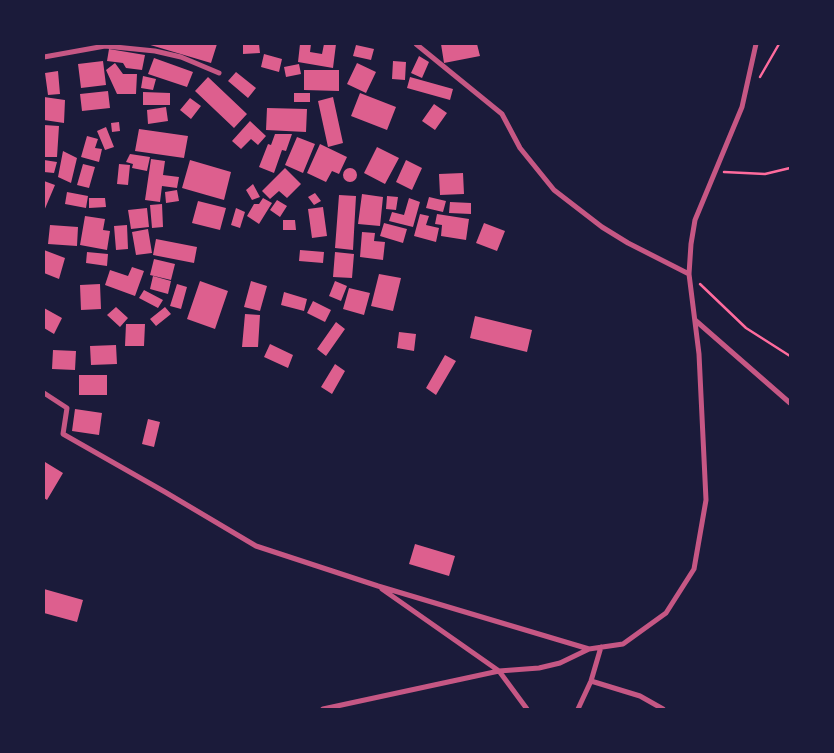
<!DOCTYPE html>
<style>
body{margin:0}
#map{position:relative;width:834px;height:753px;overflow:hidden;background:#1b1b3a;font-family:"Nunito Sans",sans-serif}
canvas{display:block}
.frame{position:absolute;inset:0;border:45px solid #1b1b3a;pointer-events:none}
</style>
<div id="map">
<canvas width="834" height="753"></canvas>
<div class="frame"></div>
</div>
<script>
const g = document.querySelector('canvas').getContext('2d');
g.lineJoin = 'round';
function fillPath(path, color) { g.fillStyle = color; g.fill(path, 'evenodd'); }
const poly = rows => new Path2D(rows.map(r => 'M' + r).join(''));
function strokePath(path, color, width, dash) { g.strokeStyle = color; g.lineWidth = width; g.lineCap = dash ? 'butt' : 'round'; g.setLineDash(dash || []); g.stroke(path); }
fillPath(poly([
 [147,44,217,44,211,63],
 [243,44,259,44,260,53,243,54],
 [300,44,311,44,310,52,322,54,324,44,336,44,333,68,298,62],
 [441,44,477,44,480,56,444,63],
 [356,45,374,49,371,60,353,56],
 [109,49,145,55,142,70,126,68,123,63,107,61],
 [264,54,282,59,279,72,261,67],
 [419,56,429,62,422,78,411,73],
 [154,58,193,72,187,87,148,74],
 [103,61,106,85,81,88,78,64],
 [393,61,406,62,405,80,392,79],
 [115,63,123,74,137,74,136,94,117,94,106,70],
 [357,63,376,72,366,93,347,84],
 [299,64,301,74,286,77,284,67],
 [304,70,339,70,339,91,304,90],
 [58,71,60,94,48,95,45,73],
 [236,72,256,88,248,98,228,81],
 [143,76,156,79,153,90,141,88],
 [208,77,247,114,234,128,195,91],
 [410,77,453,89,450,100,407,88],
 [108,91,110,108,82,111,80,94],
 [143,92,170,93,170,105,143,105],
 [294,93,310,93,310,102,294,102],
 [360,93,396,107,387,130,351,116],
 [44,97,65,100,64,123,44,120],
 [333,97,343,143,328,147,318,101],
 [190,98,201,106,191,119,180,110],
 [434,104,447,113,435,130,422,121],
 [166,107,168,121,148,124,147,110],
 [267,108,307,109,306,132,266,130],
 [250,121,266,136,258,145,251,139,241,149,232,141],
 [119,122,120,131,112,132,111,123],
 [44,125,59,126,57,157,44,157],
 [106,127,114,147,105,150,97,131],
 [139,129,188,136,184,158,135,151],
 [275,134,292,134,286,151,282,150,274,173,259,167,268,144,271,145],
 [87,136,98,139,95,148,102,149,99,162,81,157],
 [297,137,315,144,303,173,285,165],
 [320,144,347,157,339,174,332,171,326,182,307,173],
 [377,147,399,158,385,184,364,173],
 [63,151,77,158,71,183,58,177],
 [130,154,150,157,147,171,132,168,133,164,126,162],
 [151,159,165,161,163,175,179,177,177,188,162,186,160,202,145,200],
 [44,160,57,162,54,173,44,172],
 [190,160,231,172,224,200,182,188],
 [406,160,422,168,412,190,396,182],
 [83,164,95,167,89,188,77,185],
 [119,164,130,165,128,185,117,184],
 [285,168,301,184,287,198,279,191,270,199,262,191],
 '343 175a7 7 0 1 1 14 0a7 7 0 1 1-14 0Z',
 [463,173,464,194,440,195,439,174],
 [44,181,55,185,44,211],
 [253,184,260,197,252,200,246,190],
 [177,190,179,201,166,203,165,192],
 [67,192,88,196,86,208,65,204],
 [315,193,321,201,314,205,308,197],
 [362,194,383,197,380,226,358,224],
 [339,195,356,196,353,250,335,248],
 [387,196,398,197,396,210,386,209],
 [429,197,446,201,443,212,426,208],
 [89,198,105,198,106,207,89,208],
 [263,198,272,203,259,224,247,216,254,204,259,204],
 [409,198,420,202,413,227,389,221,392,212,404,215],
 [277,200,287,206,280,217,270,210],
 [198,201,226,208,220,230,192,223],
 [450,202,471,203,471,214,449,213],
 [162,204,163,227,152,228,150,205],
 [323,207,327,236,312,238,308,209],
 [147,208,149,227,131,229,128,210],
 [236,208,245,212,240,228,231,225],
 [420,214,429,216,426,225,439,228,436,242,414,236],
 [437,214,469,219,466,240,441,236,442,225,435,224],
 [85,216,105,219,103,230,110,231,107,250,80,245],
 [283,220,295,220,296,230,283,230],
 [384,223,407,229,403,243,380,236],
 [484,223,505,231,497,251,476,243],
 [50,225,78,227,77,246,48,244],
 [127,225,128,249,116,250,114,226],
 [148,229,152,253,136,255,132,232],
 [362,232,375,233,374,241,385,242,383,260,360,257],
 [156,239,197,247,194,263,153,255],
 [44,250,65,258,59,279,44,273],
 [300,250,324,252,323,263,299,261],
 [87,252,108,254,107,266,86,263],
 [335,252,354,254,352,278,333,277],
 [154,259,175,264,171,280,150,275],
 [132,267,144,271,135,296,105,285,110,270,128,276],
 [379,274,401,278,393,311,371,306],
 [153,276,171,281,168,294,150,289],
 [200,281,228,291,215,329,187,319],
 [251,281,267,286,260,311,244,307],
 [335,281,347,286,341,301,329,296],
 [100,284,101,309,81,310,80,285],
 [177,284,187,287,181,309,170,306],
 [349,288,370,293,364,315,343,309],
 [144,290,163,300,158,308,139,298],
 [284,292,307,299,304,311,281,305],
 [313,301,331,310,325,322,307,313],
 [116,307,128,318,120,327,107,315],
 [165,307,171,314,156,326,150,319],
 [44,308,62,318,54,334,44,328],
 [245,314,260,315,258,347,242,347],
 [475,316,532,330,527,352,470,338],
 [336,322,345,329,326,356,317,349],
 [126,324,145,324,144,346,125,346],
 [399,332,416,334,414,351,397,348],
 [270,344,293,355,288,368,264,357],
 [116,345,117,364,91,365,90,346],
 [53,350,76,351,75,370,52,369],
 [445,355,456,361,436,395,426,388],
 [335,364,345,371,332,394,321,387],
 [79,375,107,375,107,395,79,395],
 [75,409,102,413,99,435,72,431],
 [148,419,160,422,154,447,142,444],
 [45,462,63,473,47,500,44,498],
 [415,544,455,556,449,576,409,564],
 [44,589,83,600,77,622,44,613]
]), '#dd5f8e');
strokePath(poly([
 [760,77,779,44],
 [724,172,765,174,790,168],
 [700,284,746,328,790,356]
]), '#ff6b9d', 2.5);
strokePath(poly([
 [416,44,502,114,520,148,554,190,602,227,628,243,689,274],
 [44,57,105,46,155,51,181,57,219,73],
 [695,320,790,403],
 [44,393,67,408,63,434,165,492,256,546,378,586,589,649,623,644,666,613,694,569,706,500,699,354,689,274,691,244,695,220,742,107,756,44],
 [382,589,499,671,527,709],
 [591,681,640,696,663,709],
 [323,709,499,671,539,668,560,663,589,649],
 [578,709,591,681,601,647]
]), '#c65784', 5);
</script>
